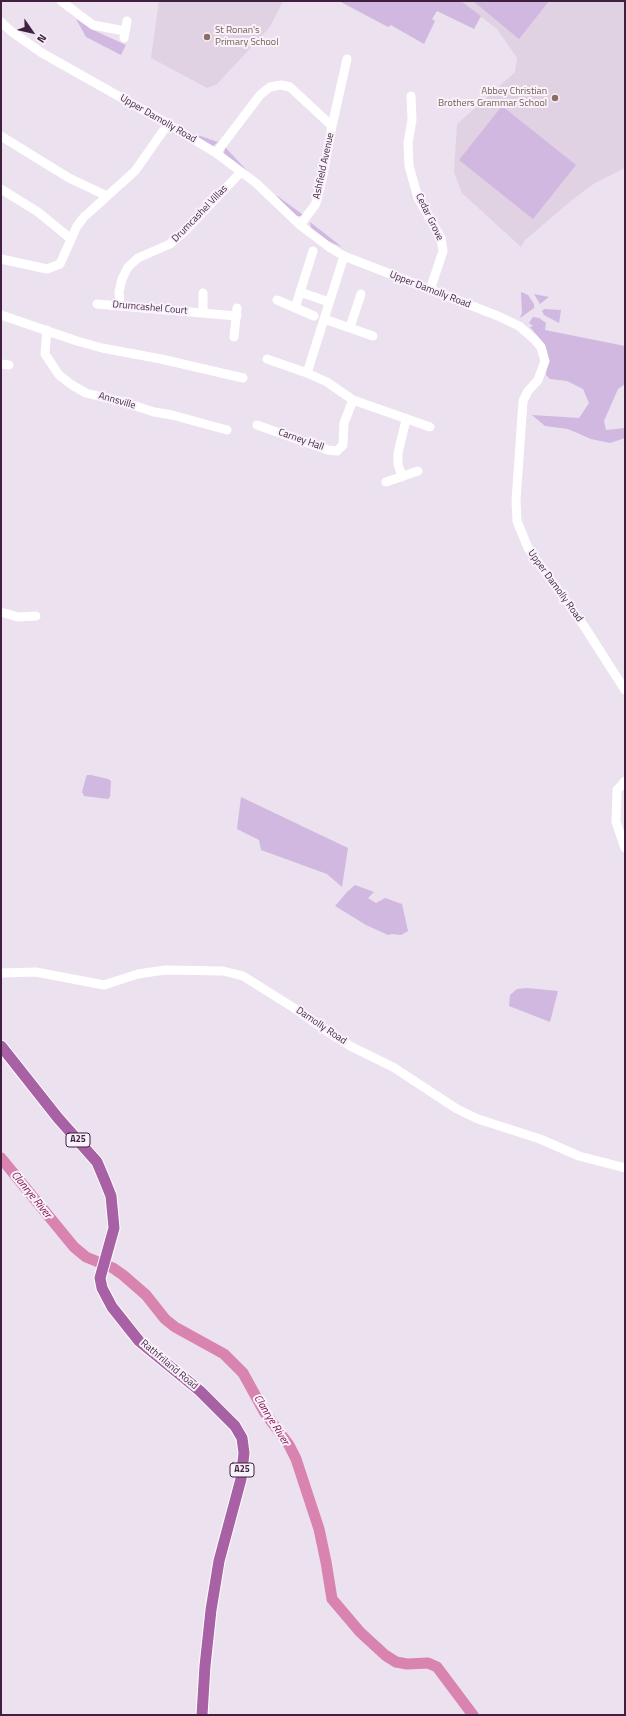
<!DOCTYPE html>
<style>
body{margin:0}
#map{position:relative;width:626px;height:1716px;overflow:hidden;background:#ece1ee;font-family:"Titillium Web",sans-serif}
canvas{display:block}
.frame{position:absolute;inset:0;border:2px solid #411f3f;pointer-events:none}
.north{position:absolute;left:12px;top:12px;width:40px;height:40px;-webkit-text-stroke:3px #f8f2fa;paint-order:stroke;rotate:124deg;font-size:11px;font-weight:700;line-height:16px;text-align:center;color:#411f3f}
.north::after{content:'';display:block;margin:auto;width:14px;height:18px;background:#411f3f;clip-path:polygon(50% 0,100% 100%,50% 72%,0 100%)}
</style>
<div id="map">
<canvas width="626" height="1716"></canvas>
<div class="frame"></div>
<div class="north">N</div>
</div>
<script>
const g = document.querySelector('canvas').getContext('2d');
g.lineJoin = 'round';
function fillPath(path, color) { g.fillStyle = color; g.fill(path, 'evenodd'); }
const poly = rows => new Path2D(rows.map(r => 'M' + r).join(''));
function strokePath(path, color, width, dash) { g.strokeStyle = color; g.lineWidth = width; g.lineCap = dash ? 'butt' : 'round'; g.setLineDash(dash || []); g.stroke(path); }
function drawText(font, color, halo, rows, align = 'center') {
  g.font = font + ' "Titillium Web",sans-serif'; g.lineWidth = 4; g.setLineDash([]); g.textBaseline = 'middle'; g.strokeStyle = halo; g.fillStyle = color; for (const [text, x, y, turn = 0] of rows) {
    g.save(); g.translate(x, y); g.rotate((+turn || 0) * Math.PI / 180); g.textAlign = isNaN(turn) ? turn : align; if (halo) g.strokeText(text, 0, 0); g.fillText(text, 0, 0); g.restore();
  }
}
fillPath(poly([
 [159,1,283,1,270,27,217,84,207,88,151,58],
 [461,1,625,1,625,168,595,183,572,200,525,240,521,247,462,193,454,172,457,124,515,72,517,58,497,29]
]), '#e0d2e2');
fillPath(poly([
 [339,1,461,1,481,16,474,29,437,11,432,19,435,21,424,44,391,25,388,27],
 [473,1,549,1,519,39],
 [76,19,91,29,126,45,121,55,86,37],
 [502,106,576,165,533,219,459,160],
 [186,131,218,142,213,146,210,146],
 [225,147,254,178,224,154],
 [276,195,302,214,302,216,296,216,287,210],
 [310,222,342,247,328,241,311,229],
 [521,292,528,295,534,304,534,308,520,318,522,313],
 [534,294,549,297,540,304],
 [544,309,561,310,559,323,544,315,542,311],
 [533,317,539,318,546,323,545,330,625,346,625,384,618,389,604,421,606,430,625,428,625,438,610,443,591,439,568,429,545,426,532,415,579,418,589,403,583,389,567,381,550,379,546,375,548,357,545,345,530,327,533,326,529,323],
 [87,775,91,775,108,779,111,781,110,797,108,799,84,796,82,792,86,777],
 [241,797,348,848,342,887,327,874,261,850,259,840,237,829],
 [355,885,374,892,368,898,376,903,385,898,402,904,408,931,401,935,392,934,388,935,366,925,335,906,347,892],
 [527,988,558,991,550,1022,509,1006,510,995,517,989]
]), '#d0b8e1');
strokePath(poly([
 [1,1158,74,1247,86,1257,113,1268,123,1275,146,1295,165,1319,175,1327,224,1354,243,1373,265,1413,289,1445,296,1459,319,1529,326,1562,332,1599,360,1632,385,1655,396,1662,407,1664,428,1663,437,1667,473,1715]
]), '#d983b1', 11);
const major = poly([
 [1,1046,58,1118,97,1162,105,1181,111,1196,114,1228,100,1278,102,1288,112,1307,139,1341,200,1391,235,1426,242,1438,244,1453,241,1479,219,1561,211,1610,205,1666,202,1715]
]);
strokePath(major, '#fff', 13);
strokePath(poly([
 [61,1,93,25,125,31],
 [1,22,12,32,42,53,168,124,216,153,256,183,300,225,329,247,344,256,498,316,519,326,534,339,541,347,545,361,538,380,528,391,523,401,516,501,517,521,528,548,584,626,625,690],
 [124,38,127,21],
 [411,96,412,120,408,143,409,166,418,198,441,238,443,251,430,290],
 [1,136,69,178,107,196],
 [216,153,260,95,270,87,281,85,290,87,332,126],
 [1,189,38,212,71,239],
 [300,225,315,205,317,200,323,175,332,126,347,59],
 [1,259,47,269,60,264,77,226,84,217,135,171,168,124],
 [300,292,329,302],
 [277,300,314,316],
 [97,304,237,316],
 [120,306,119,292,122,279,128,267,138,258,170,244,184,232,241,172],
 [295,308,313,251],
 [203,313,203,293],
 [1,315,77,341,102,348,161,359,243,378],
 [324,319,373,336],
 [350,327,361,294],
 [47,330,45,354,59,375,72,385,86,393,123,402,154,412,172,415,227,430],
 [234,337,237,308],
 [1,364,9,365],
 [307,373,344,256],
 [353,400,430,427],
 [257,425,328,450,337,451,343,445,344,423,353,400,327,382,307,373,267,359],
 [402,477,398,464,398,453,406,420],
 [386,482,418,471],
 [1,612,18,617,36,616],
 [625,781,617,790,616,822,625,848],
 [1,973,36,972,104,985,138,974,165,970,223,971,243,976,294,1008,334,1036,352,1047,393,1067,457,1109,478,1119,540,1139,579,1156,625,1168]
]), '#fff', 9);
strokePath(major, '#a861a4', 11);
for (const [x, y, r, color] of [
 [207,37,4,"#8d6e63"],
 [555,98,4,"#8d6e63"]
]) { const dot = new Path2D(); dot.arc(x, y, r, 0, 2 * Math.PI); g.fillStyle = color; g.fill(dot); strokePath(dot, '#f8f2fa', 1.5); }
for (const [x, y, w] of [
 [78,1140,24],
 [242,1470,24]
]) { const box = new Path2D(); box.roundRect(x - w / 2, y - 7, w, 14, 3); g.fillStyle = '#f8f2fa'; g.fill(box); strokePath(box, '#411f3f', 1); }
drawText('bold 9px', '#411f3f', null, [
 ["A25",78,1140],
 ["A25",242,1470]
]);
drawText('10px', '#785e54', '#f8f2fa', [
 ["St Ronan's",215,31],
 ["Primary School",215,43],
 ["Abbey Christian",547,92,"right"],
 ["Brothers Grammar School",547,104,"right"]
], 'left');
drawText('10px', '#411f3f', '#f8f2fa', [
 ["Upper Damolly Road",158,119,30],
 ["Ashfield Avenue",324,166,-78],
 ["Drumcashel Villas",200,214,-46],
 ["Cedar Grove",429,217,64],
 ["Upper Damolly Road",430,290,21],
 ["Drumcashel Court",150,308,5],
 ["Annsville",117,401,16],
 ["Carney Hall",301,440,19],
 ["Upper Damolly Road",555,586,54],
 ["Damolly Road",321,1026,34],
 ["Rathfriland Road",169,1365,40]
]);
drawText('italic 11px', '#84124d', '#f8f2fa', [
 ["Clanrye River",31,1195,51],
 ["Clanrye River",271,1420,58]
]);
</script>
